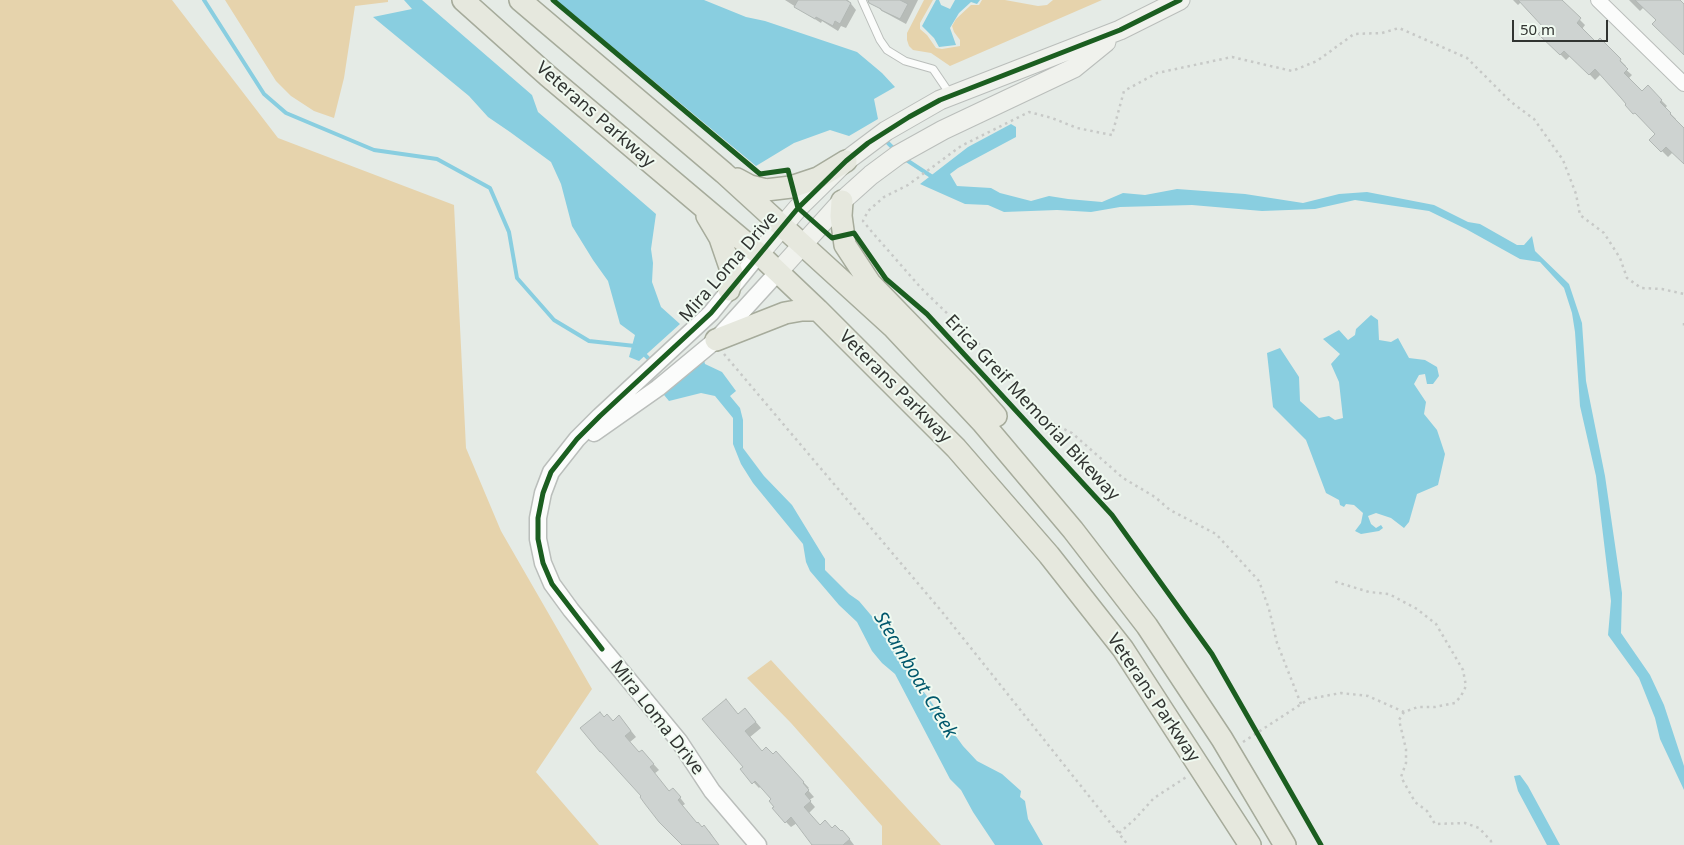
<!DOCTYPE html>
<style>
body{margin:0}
#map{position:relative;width:1684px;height:845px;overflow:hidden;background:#e5ebe6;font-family:"Noto Sans",sans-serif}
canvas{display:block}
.scale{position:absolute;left:1512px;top:20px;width:96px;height:22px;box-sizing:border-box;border:2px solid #313431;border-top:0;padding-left:6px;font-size:15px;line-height:18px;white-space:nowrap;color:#313431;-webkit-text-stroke:4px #f0faf1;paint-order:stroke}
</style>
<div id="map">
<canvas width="1684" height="845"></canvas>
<div class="scale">50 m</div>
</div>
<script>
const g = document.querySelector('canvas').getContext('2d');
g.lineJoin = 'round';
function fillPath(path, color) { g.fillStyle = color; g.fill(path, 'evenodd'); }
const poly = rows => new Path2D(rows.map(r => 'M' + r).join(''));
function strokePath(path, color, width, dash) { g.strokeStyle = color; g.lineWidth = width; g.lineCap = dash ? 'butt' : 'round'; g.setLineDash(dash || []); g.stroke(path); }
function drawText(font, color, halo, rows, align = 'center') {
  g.font = font + ' "Noto Sans",sans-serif'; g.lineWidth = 4; g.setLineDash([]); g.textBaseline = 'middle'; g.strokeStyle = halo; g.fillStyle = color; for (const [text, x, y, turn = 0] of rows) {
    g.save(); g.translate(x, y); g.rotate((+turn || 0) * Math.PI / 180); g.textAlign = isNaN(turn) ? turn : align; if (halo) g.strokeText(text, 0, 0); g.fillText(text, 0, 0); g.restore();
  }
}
fillPath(poly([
 [0,0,172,0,278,138,454,205,466,448,501,531,592,689,536,772,599,845,0,845],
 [225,0,388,0,388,2,355,6,344,78,334,118,314,111,291,96,276,81],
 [924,0,933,0,920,23,920,29,927,35,936,48,942,49,960,46,960,40,954,32,952,26,956,19,971,5,979,5,982,0,1005,0,1038,6,1047,5,1053,0,1102,0,950,66,931,53,913,50,909,46,907,40,907,33],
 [771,660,941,845,882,845,882,826,791,723,747,678]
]), '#e6d3ac');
fillPath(poly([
 [404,0,422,0,532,95,538,112,656,214,651,249,653,263,652,282,661,307,680,324,639,361,629,357,635,335,620,324,608,281,593,260,572,226,561,184,551,162,510,132,488,117,469,96,373,17,412,9],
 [556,0,704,0,746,17,765,21,857,52,882,73,895,87,874,99,878,119,849,136,830,130,794,143,756,166],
 [936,0,939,0,941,5,950,9,955,0,980,0,977,4,971,2,959,13,950,28,956,45,939,47,934,38,922,26],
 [1011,124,1016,127,1016,137,958,168,950,174,957,186,991,188,1000,193,1031,201,1049,196,1068,199,1102,202,1123,193,1145,195,1177,189,1245,194,1303,203,1339,194,1367,192,1434,205,1468,222,1480,224,1517,245,1524,245,1532,236,1535,251,1569,284,1582,323,1586,381,1605,476,1622,593,1621,633,1650,675,1664,705,1684,766,1684,790,1660,739,1655,718,1639,678,1608,635,1611,601,1596,476,1580,406,1575,332,1572,313,1564,288,1540,262,1520,259,1466,229,1429,211,1355,200,1315,209,1262,211,1192,205,1120,207,1091,212,1057,210,1004,212,988,205,965,204,920,184,968,147],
 [1371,315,1378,320,1379,340,1391,342,1398,338,1409,358,1425,360,1437,367,1439,376,1433,384,1427,384,1425,374,1419,375,1414,384,1426,402,1424,414,1437,430,1445,454,1438,485,1417,494,1409,522,1404,528,1391,518,1376,513,1368,516,1371,524,1376,528,1381,525,1383,528,1379,531,1361,534,1355,531,1361,523,1363,513,1354,505,1346,504,1344,507,1340,505,1339,500,1326,493,1306,440,1273,407,1267,353,1280,348,1299,377,1300,401,1319,418,1329,416,1335,420,1343,418,1339,382,1331,364,1340,354,1323,339,1339,330,1348,340,1355,335,1356,329],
 [700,345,705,364,722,372,736,391,730,396,740,408,743,420,743,448,764,476,792,505,825,559,825,570,849,594,859,601,881,627,913,677,963,746,977,761,1002,774,1021,791,1020,797,1025,801,1028,819,1043,845,995,845,973,812,961,790,950,779,895,674,882,663,872,651,857,622,839,605,810,571,806,562,803,544,753,483,741,464,733,444,733,418,715,396,701,393,669,401,655,384],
 [1520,775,1528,786,1560,845,1547,845,1518,791,1514,776]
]), '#89cee0');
fillPath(poly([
 [785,0,848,0,856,10,846,28,841,26,838,31,822,21,821,23],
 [879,0,918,0,906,24,882,11,876,5],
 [1513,0,1560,0,1585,25,1582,29,1596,44,1600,40,1626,66,1624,68,1632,75,1628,79,1642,92,1648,87,1667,106,1665,108,1676,119,1675,121,1684,132,1684,163,1673,152,1668,157,1651,140,1657,134,1626,105,1627,104,1601,74,1595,80,1571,55,1566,60,1540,34,1546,28,1521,2,1518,5],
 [1629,0,1673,0,1684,6,1684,54,1657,20,1644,7,1640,11],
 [738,715,750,715,761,728,750,737,762,752,773,755,776,753,809,788,807,789,814,797,809,800,815,807,809,813,820,826,832,829,848,837,854,845,814,845,797,823,791,827,786,822,775,807,772,799,761,786,759,788,745,773],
 [604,718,613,722,624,722,636,737,630,742,640,754,647,757,659,770,654,774,670,792,678,795,685,804,682,806,697,824,702,828,704,827,710,832,718,845,682,845,660,821,643,796,601,752]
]), '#0003');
strokePath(poly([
 [204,0,264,94,286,113,374,150,437,159,490,188,509,232,517,278,554,320,589,341,635,346],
 [885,140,896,151],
 [905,159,934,178],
 [642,352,653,363]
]), '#89cee0', 4);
const building = poly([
 [798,0,846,0,851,3,840,24,835,21,833,26,816,17,815,19,794,7,798,0],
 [868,0,900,0,908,4,900,19,881,10,881,9,869,3,868,0],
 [1518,0,1562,0,1581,18,1577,23,1596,42,1600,38,1621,59,1620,61,1628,69,1624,73,1642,91,1648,85,1662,100,1660,102,1671,113,1670,114,1684,128,1684,164,1666,147,1661,152,1649,140,1655,134,1635,113,1633,114,1625,105,1626,104,1621,98,1595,69,1589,75,1564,51,1560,55,1538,34,1544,28,1518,0],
 [1635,0,1680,0,1684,4,1684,55,1652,24,1656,20,1635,0],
 [726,699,738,714,745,708,756,722,745,731,762,751,766,747,773,754,776,751,804,782,803,783,809,790,805,794,811,801,804,807,820,825,825,820,832,828,835,825,841,831,842,830,850,839,843,845,812,845,791,817,785,823,772,808,774,807,769,801,771,799,755,781,752,784,740,769,743,767,702,719,726,699],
 [600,712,604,717,607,714,613,721,619,715,631,731,625,736,639,752,642,750,654,764,650,767,669,791,673,788,681,797,678,800,697,823,698,822,702,827,704,825,719,845,682,845,659,822,645,804,640,797,641,796,601,752,600,752,580,728,600,712]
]);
fillPath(building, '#ced3d1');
strokePath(building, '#b1b7b4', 1);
const service = poly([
 [862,0,880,40,887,50,905,61,933,69,950,94]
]);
const minor = poly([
 [1598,0,1684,84]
]);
const tertiary = poly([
 [594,433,658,388,716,340,778,272],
 [758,845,712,791,679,741,571,610,552,584,543,563,538,539,538,518,543,493,551,472,577,439,600,416,711,313,759,254]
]);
const secondary = poly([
 [759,254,798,208,846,161,886,131,940,100,1120,30,1180,0],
 [778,272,842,201,871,175,898,155,943,130,1074,68,1106,42]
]);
const primary = poly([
 [463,0,548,76,759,254,818,310,956,448,1049,555,1123,649,1250,845],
 [520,0,724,173,782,226,894,328,982,422,1073,530,1147,626,1222,739,1285,845],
 [737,179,750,186,766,190,791,187,818,178,846,161],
 [842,201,841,216,845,245,870,283,966,382,996,416],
 [707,216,720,238,732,273,729,290],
 [716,340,785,313,802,310,818,310]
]);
strokePath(service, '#babebb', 9);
strokePath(minor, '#babebb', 16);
strokePath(tertiary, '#babebb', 19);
strokePath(secondary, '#babebb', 21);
strokePath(primary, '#a6ab9b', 24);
strokePath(poly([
 [1684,323,1684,328],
 [724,354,943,613,1128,845],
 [1301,704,1277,643,1269,609,1259,581,1216,534,1170,510,1155,497,1123,478,1072,433,1044,419,979,344,921,288,872,232,863,221,868,211,884,197,908,185,961,146,1029,112,1052,118,1077,128,1112,135,1124,91,1157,73,1232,57,1292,71,1317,61,1354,34,1382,33,1399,28,1467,58,1511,102,1534,119,1563,160,1576,194,1580,215,1604,233,1620,258,1627,278,1641,288,1662,289,1684,294],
 [1404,712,1399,720,1406,749,1406,763,1401,777,1415,802,1427,811,1435,824,1465,823,1479,828,1491,841,1491,845],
 [1243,742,1309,699,1341,693,1368,696,1404,712,1418,707,1435,707,1455,703,1461,696,1466,686,1463,670,1436,624,1417,609,1389,594,1369,592,1333,581],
 [1119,833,1134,820,1154,798,1188,776]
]), '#c7c9c7', 2.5, [2.5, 4]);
strokePath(service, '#fbfcfb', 7);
strokePath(minor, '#fbfcfb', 14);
strokePath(tertiary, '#fbfcfb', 16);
strokePath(secondary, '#f0f2ed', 19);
strokePath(primary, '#e6e8de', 21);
strokePath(poly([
 [553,0,760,174,788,170,798,208,832,238,854,233,886,279,927,314,1112,515,1212,654,1321,845],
 [602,649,552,584,543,563,538,539,538,518,543,493,551,472,577,439,600,416,711,313,798,208,846,161,868,143,909,117,940,100,1120,30,1180,0]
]), '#1b5e20', 5);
drawText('18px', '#313431', '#f0faf1', [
 ["Veterans Parkway",595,115,41],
 ["Mira Loma Drive",729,267,-49],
 ["Veterans Parkway",895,387,45],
 ["Erica Greif Memorial Bikeway",1032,408,47],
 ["Veterans Parkway",1153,698,56],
 ["Mira Loma Drive",657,718,52]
]);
drawText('italic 19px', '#00586c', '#f0faf1', [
 ["Steamboat Creek",915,675,59]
]);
</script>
